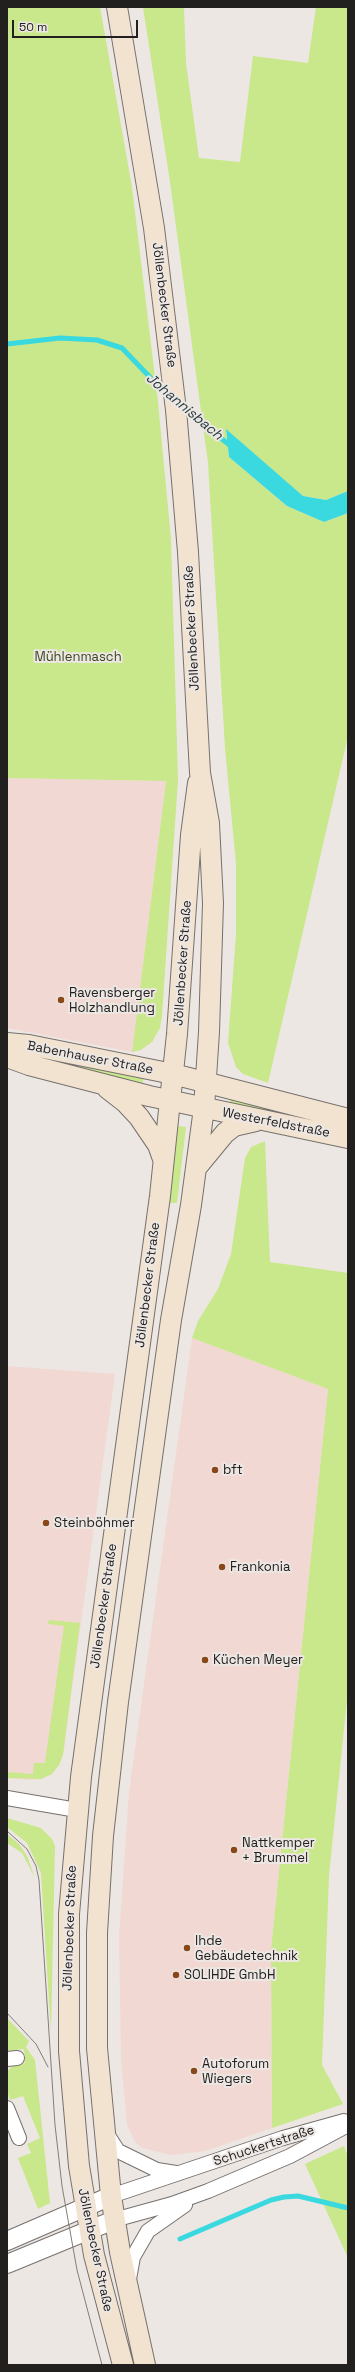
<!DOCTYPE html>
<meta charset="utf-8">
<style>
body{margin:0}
#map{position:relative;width:355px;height:2372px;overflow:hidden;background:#ede7e4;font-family:"Space Grotesk",sans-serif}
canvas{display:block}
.frame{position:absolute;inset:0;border:8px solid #22201f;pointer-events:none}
.scale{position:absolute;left:12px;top:20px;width:126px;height:18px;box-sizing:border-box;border:2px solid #22201f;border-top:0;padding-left:5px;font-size:12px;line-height:14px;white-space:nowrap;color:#22201f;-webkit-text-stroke:3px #ede7e4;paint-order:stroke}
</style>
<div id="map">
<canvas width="355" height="2372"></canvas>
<div class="frame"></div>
<div class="scale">50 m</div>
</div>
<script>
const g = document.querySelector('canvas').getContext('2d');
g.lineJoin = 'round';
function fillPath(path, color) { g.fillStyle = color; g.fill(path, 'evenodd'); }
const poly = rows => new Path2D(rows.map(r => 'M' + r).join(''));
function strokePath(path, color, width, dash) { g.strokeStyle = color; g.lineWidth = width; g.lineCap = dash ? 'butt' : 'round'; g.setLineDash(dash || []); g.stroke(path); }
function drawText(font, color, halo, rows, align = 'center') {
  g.font = font + ' "Space Grotesk",sans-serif'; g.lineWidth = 4; g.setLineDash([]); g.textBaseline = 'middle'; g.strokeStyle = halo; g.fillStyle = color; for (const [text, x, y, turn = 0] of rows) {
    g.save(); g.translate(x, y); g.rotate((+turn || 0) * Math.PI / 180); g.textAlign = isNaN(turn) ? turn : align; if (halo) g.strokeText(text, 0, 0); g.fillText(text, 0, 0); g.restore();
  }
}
fillPath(poly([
 [7,778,166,781,132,1052,7,1028],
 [192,1338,328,1389,271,1950,272,2128,206,2151,171,2155,142,2148,135,2142,127,2125,121,2061,119,1936,129,1792],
 [7,1366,115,1374,63,1755,59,1765,52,1774,41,1779,29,1780,7,1778]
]), '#f2d8d3');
fillPath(poly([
 [7,7,100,7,132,187,158,402,171,539,178,780,162,1016,160,1028,152,1042,141,1050,132,1052,166,781,7,778],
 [143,7,184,7,186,63,199,158,240,162,253,56,308,63,316,7,348,7,348,491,326,500,303,496,226,430,229,457,287,506,324,522,348,513,348,736,268,1083,243,1074,236,1067,228,1043,236,934,236,864,225,748,208,463,170,182],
 [38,1056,144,1077,142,1085,39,1060],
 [231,1097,315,1118,316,1121,229,1105],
 [177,1126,186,1127,177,1203,168,1203],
 [265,1141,270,1262,348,1273,348,1690,329,1876,322,2065,343,2104,272,2128,271,1950,328,1389,192,1338,198,1321,218,1289,231,1254,245,1158,251,1147],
 [49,1620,80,1623,63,1755,59,1765,52,1774,41,1779,7,1778,7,1772,33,1774,34,1763,45,1763,64,1626,48,1624],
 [7,1818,41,1828,52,1839,55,1846,51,2032,41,1873,27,1843,7,1827],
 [7,1834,19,1844,27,1856,35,1878,22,1853,7,1843],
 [7,2018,29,2041,26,2047,35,2060,50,2203,38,2209,18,2158,31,2153,27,2144,40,2138,23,2096,10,2100,7,2090,7,2072,14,2064,25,2063,24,2049,7,2051],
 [344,2146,348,2157,348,2258,305,2164]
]), '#c9e78b');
fillPath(poly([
 [226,429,303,496,326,500,348,491,348,513,324,522,287,506,229,457]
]), '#3ad8df');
strokePath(poly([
 [7,344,60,338,97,340,122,348,168,396],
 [182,407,232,447],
 [180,2239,271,2200,284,2197,298,2196,348,2208]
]), '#3ad8df', 5);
const minor = poly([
 [7,1798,77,1810],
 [7,2059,17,2058],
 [7,2108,19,2138],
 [107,2134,118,2151,157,2170,176,2173],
 [111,2196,283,2138,344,2121],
 [114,2220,172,2204,208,2191,290,2156,348,2125],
 [129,2279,133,2257,148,2231,185,2205]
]);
const tertiary = poly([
 [7,2241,111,2196],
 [7,2264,114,2220]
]);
const secondary = poly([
 [117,7,154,228,176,410,188,552,200,773,209,823,213,903,209,1032,204,1108,191,1205,171,1320,118,1702,103,1836,97,1933,97,2048,111,2196,120,2252,145,2365],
 [7,1043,29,1045,173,1074,348,1119],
 [7,1057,29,1065,149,1096,348,1138],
 [107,1088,125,1102,139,1117,158,1145,163,1159],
 [197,1167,225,1133,234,1126,256,1121],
 [123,2365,94,2255,79,2166,69,2051,69,1914,81,1777,160,1196,177,1034,191,835,198,783]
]);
strokePath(minor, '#76716e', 16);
strokePath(tertiary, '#76716e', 20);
strokePath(secondary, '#76716e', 22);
strokePath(minor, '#fff', 14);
strokePath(tertiary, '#fff', 18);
strokePath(secondary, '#f2e3d1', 20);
strokePath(poly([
 [7,1831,27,1849,36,1866,39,1880,55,2125,62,2186,77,2270,102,2365],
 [7,2013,36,2044,48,2067]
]), '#817d7b', 1);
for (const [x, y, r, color] of [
 [61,1000,4,"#8a4717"],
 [215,1470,4,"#8a4717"],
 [46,1523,4,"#8a4717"],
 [222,1567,4,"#8a4717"],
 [205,1660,4,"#8a4717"],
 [234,1850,4,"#8a4717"],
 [187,1948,4,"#8a4717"],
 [176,1975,4,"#8a4717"],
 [194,2071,4,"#8a4717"]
]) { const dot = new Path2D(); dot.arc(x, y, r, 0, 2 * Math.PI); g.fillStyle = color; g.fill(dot); strokePath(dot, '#ede7e4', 1.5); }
drawText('13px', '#22201f', '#ede7e4', [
 ["Jöllenbecker Straße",164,305,83],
 ["Jöllenbecker Straße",192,628,-93],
 ["Jöllenbecker Straße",183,963,-86],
 ["Babenhauser Straße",90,1058,11],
 ["Westerfeldstraße",276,1123,11],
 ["Jöllenbecker Straße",148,1285,-83],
 ["Jöllenbecker Straße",104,1606,-82],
 ["Jöllenbecker Straße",70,1928,-88],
 ["Schuckertstraße",264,2146,-18],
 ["Jöllenbecker Straße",95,2250,78]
]);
drawText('13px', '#38441d', '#ede7e4', [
 ["Mühlenmasch",78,657]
]);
drawText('13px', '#22201f', '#ede7e4', [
 ["Ravensberger",69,993],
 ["Holzhandlung",69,1008],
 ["bft",223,1470],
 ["Steinböhmer",54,1523],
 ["Frankonia",230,1567],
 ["Küchen Meyer",213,1660],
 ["Nattkemper",242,1843],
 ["+ Brummel",242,1858],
 ["Ihde",195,1941],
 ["Gebäudetechnik",195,1956],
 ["SOLIHDE GmbH",184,1975],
 ["Autoforum",202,2064],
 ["Wiegers",202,2079]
], 'left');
drawText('italic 14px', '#243d3e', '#ede7e4', [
 ["Johannisbach",184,407,40]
]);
</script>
